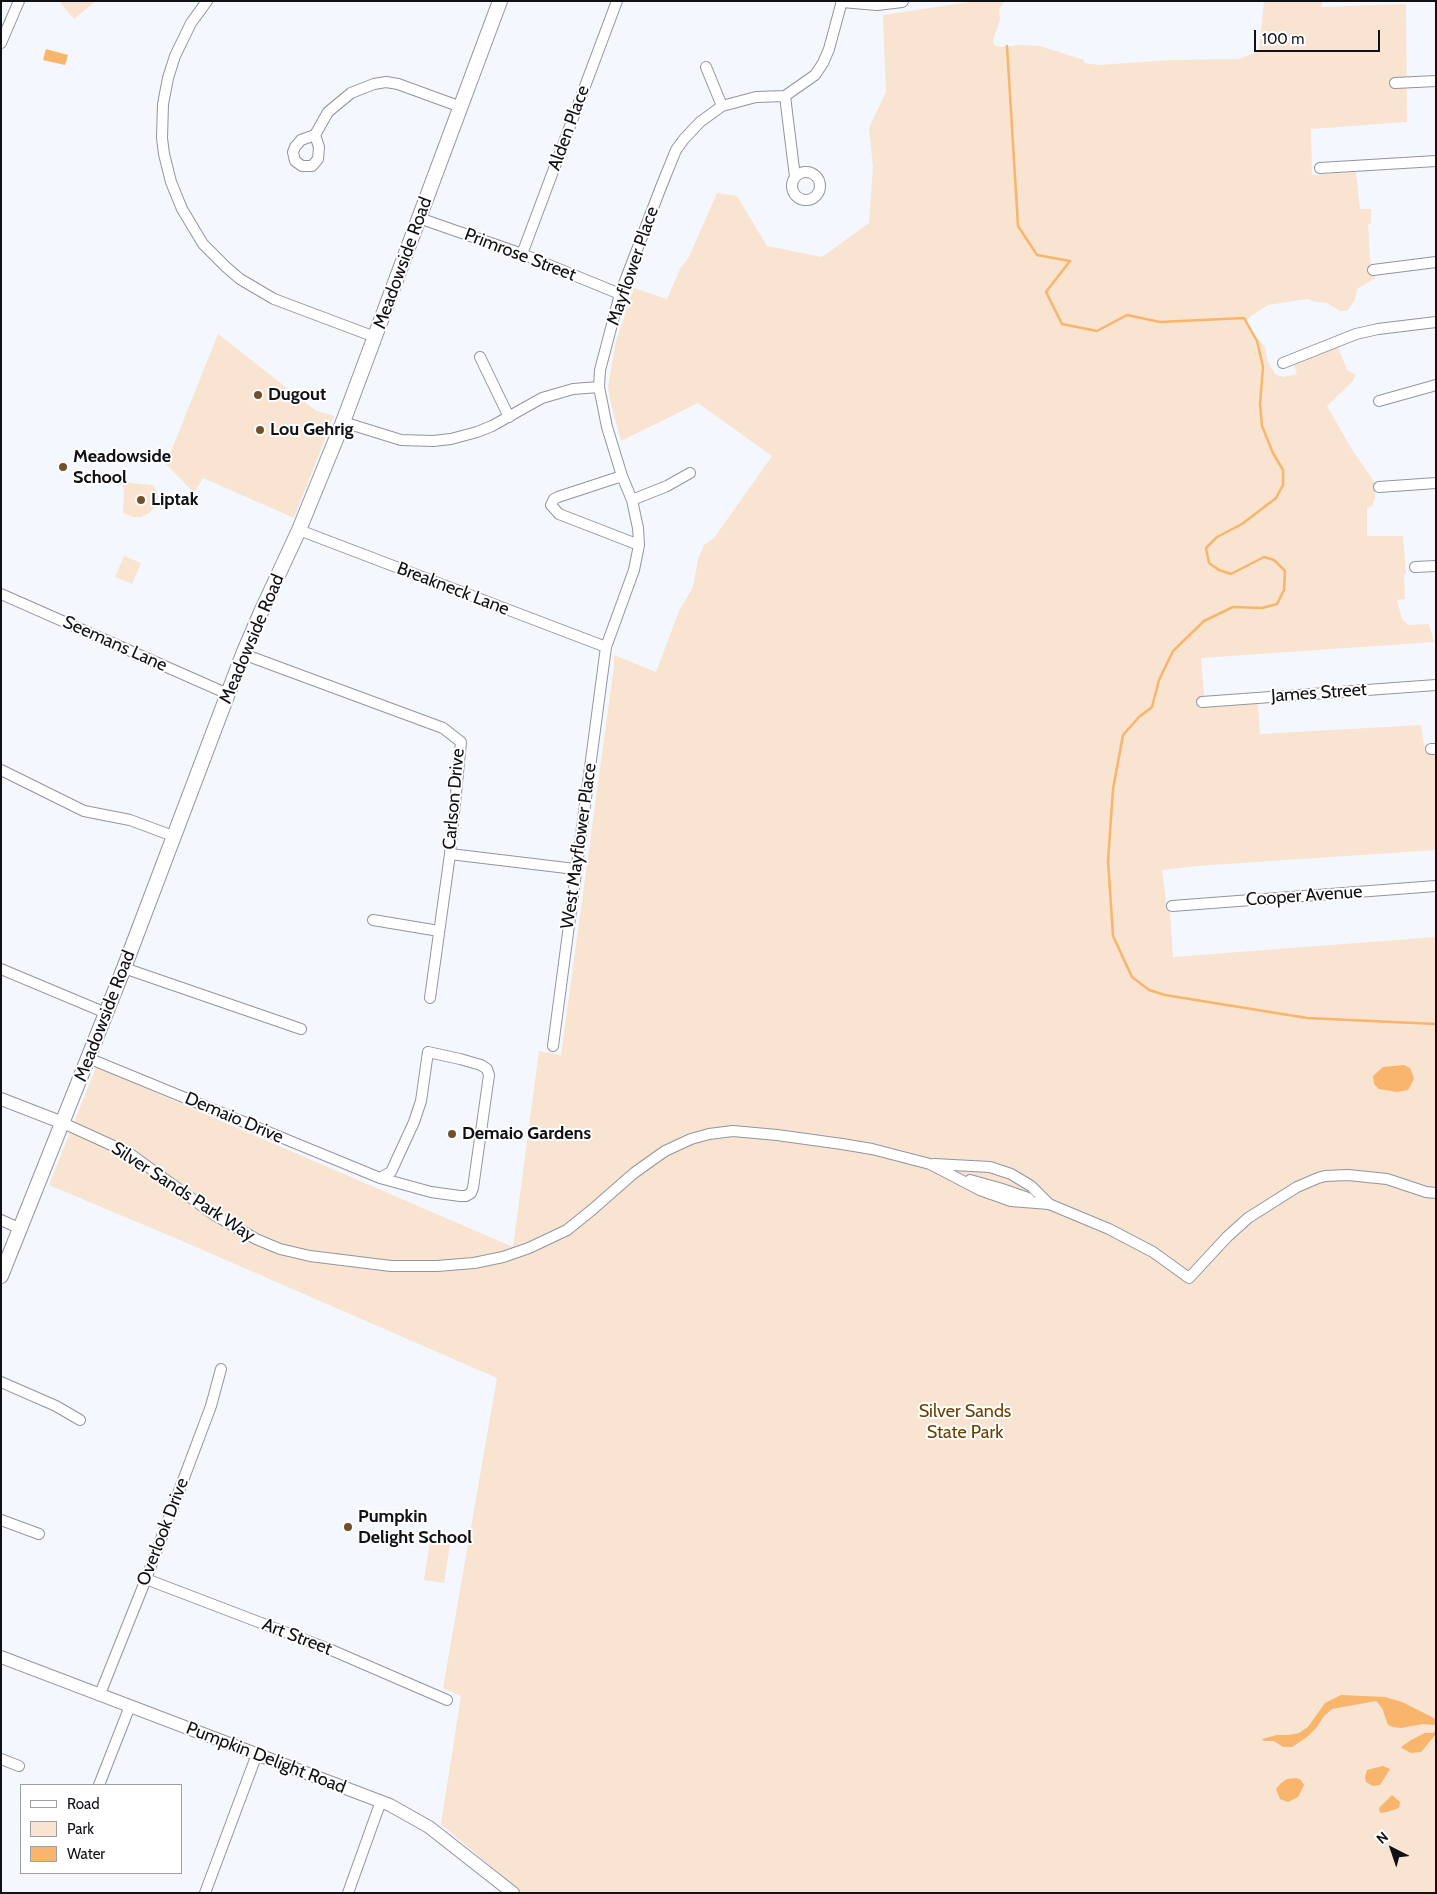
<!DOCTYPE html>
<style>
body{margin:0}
#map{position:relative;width:1437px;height:1894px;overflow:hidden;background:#f5f7fe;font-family:Cabin,sans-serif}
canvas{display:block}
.frame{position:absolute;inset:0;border:2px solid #101115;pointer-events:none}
.legend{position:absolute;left:20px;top:1784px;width:162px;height:90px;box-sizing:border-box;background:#fff;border:1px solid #9fa0a1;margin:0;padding:6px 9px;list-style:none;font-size:15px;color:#101115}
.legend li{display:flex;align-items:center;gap:10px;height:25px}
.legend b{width:25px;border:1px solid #9fa0a1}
.north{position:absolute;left:1367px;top:1824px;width:50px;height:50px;-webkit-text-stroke:4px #fff;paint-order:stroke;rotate:319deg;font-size:14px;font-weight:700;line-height:20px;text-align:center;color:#101115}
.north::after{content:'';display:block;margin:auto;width:18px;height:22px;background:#101115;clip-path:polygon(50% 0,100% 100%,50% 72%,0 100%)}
.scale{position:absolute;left:1254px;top:30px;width:126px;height:22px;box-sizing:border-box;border:2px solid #101115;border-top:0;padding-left:6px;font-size:15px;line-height:18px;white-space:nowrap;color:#101115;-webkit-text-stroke:4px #fff;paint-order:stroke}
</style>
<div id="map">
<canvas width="1437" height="1894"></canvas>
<div class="frame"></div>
<ul class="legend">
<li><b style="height:6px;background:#fff"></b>Road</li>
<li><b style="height:14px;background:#f8e4d0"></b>Park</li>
<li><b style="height:14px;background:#f8b56b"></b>Water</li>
</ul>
<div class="north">N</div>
<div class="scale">100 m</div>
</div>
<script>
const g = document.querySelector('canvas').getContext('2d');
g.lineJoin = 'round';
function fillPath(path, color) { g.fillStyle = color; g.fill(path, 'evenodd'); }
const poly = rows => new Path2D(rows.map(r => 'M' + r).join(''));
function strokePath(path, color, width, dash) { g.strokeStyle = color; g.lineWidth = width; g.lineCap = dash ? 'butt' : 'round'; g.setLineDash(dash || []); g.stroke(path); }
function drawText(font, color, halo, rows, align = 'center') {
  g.font = font + ' Cabin,sans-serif'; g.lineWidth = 4; g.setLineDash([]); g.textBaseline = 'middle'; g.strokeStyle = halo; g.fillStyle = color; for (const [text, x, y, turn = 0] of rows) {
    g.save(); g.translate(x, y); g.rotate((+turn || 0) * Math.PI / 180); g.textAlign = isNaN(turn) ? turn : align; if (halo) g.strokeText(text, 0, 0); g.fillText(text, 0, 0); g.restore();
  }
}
fillPath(poly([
 [59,1,96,1,74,19],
 [976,1,1005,1,999,9,1000,19,993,40,994,45,1001,47,1019,45,1040,46,1084,60,1084,63,1099,65,1170,60,1239,59,1259,51,1264,1,1323,1,1321,7,1406,4,1407,122,1311,129,1312,175,1356,172,1360,209,1371,209,1371,224,1368,224,1371,269,1379,273,1374,279,1357,289,1355,300,1347,311,1340,311,1327,303,1316,302,1307,299,1268,305,1251,316,1245,323,1265,347,1268,362,1275,374,1283,377,1297,374,1294,365,1338,347,1347,370,1356,375,1352,382,1327,406,1351,448,1375,483,1375,499,1372,506,1367,508,1367,536,1403,536,1406,574,1404,575,1405,599,1397,600,1402,619,1408,625,1429,624,1434,642,1201,658,1205,705,1258,702,1260,734,1421,725,1424,745,1436,753,1436,850,1197,866,1162,870,1167,909,1170,910,1173,957,1436,937,1436,1893,522,1893,441,1824,461,1696,443,1688,497,1378,182,1241,49,1185,96,1067,513,1247,539,1051,561,1055,614,666,614,655,656,672,679,611,693,587,698,559,704,545,714,538,772,456,698,403,621,441,612,408,608,387,616,341,634,288,667,299,681,267,688,259,717,193,737,196,767,246,822,257,869,223,873,167,869,128,886,92,883,15],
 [218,334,315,410,334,416,294,518,203,478,194,493,166,464],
 [127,481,131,483,153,485,156,490,158,498,156,506,149,513,141,517,133,517,123,513,124,489,122,485,123,482],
 [124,556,141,563,132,584,115,577],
 [430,1541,450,1544,444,1583,424,1580]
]), '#f8e4d0');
fillPath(poly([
 [46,49,68,55,65,65,43,60],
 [1404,1065,1410,1068,1414,1078,1413,1081,1408,1090,1397,1092,1379,1089,1374,1084,1373,1076,1383,1067],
 [1341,1695,1385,1697,1402,1702,1436,1719,1436,1725,1423,1724,1401,1728,1393,1727,1388,1725,1382,1708,1376,1701,1332,1709,1324,1716,1317,1727,1307,1737,1292,1747,1283,1747,1274,1741,1264,1741,1262,1739,1277,1735,1288,1735,1299,1733,1308,1727,1325,1703],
 [1436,1730,1436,1734,1421,1752,1411,1753,1402,1748,1401,1747,1411,1740,1425,1733,1433,1733],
 [1383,1766,1390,1769,1380,1785,1373,1786,1366,1782,1365,1777,1367,1770],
 [1297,1778,1301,1780,1304,1785,1298,1797,1288,1802,1280,1799,1276,1789,1281,1783,1287,1779],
 [1392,1795,1400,1802,1399,1808,1387,1812,1380,1813,1379,1808]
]), '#f8b56b');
strokePath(poly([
 [1007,46,1018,226,1037,255,1070,261,1046,292,1062,324,1097,331,1127,315,1160,322,1244,318,1257,341,1263,367,1260,404,1262,426,1273,453,1283,470,1283,485,1276,498,1242,524,1217,537,1206,548,1209,563,1219,570,1231,574,1264,557,1274,560,1285,571,1284,590,1277,604,1262,608,1233,607,1204,621,1173,651,1159,680,1152,707,1139,717,1123,735,1113,789,1108,861,1113,936,1132,977,1149,990,1165,995,1307,1018,1436,1024]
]), '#f8b56b', 2.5);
const minor = poly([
 [207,1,191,23,175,56,168,78,163,104,162,138,164,154,171,182,182,209,203,244,226,267,240,279,274,299,375,337],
 [1,43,19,1],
 [706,67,722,106],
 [1395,83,1436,81],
 [785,96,795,177],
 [315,135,301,140,295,147,293,152,295,161,302,166,312,166,318,159,319,147,315,135,328,112,351,93,374,84,386,82,398,84,461,107],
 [1320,168,1436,161],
 '792 186a14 14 0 1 1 28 0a14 14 0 1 1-28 0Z',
 [419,218,522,254,620,294],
 [522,254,617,1],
 [1373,270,1436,262],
 [480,357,509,417],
 [1283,363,1356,334,1378,329,1436,322],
 [1379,401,1436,385],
 [343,422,401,440,433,441,451,439,477,432,492,426,542,398,573,389,599,387],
 [622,476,558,497,554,499,551,505,559,514,639,545],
 [1379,487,1436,483],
 [632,500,667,486,690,473],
 [299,530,606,647],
 [1415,567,1436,566],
 [1,594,228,694],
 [243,654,443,728,461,742,450,854,430,998],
 [1202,702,1436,685],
 [1431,749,1436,749],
 [1,770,84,811,130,820,173,836],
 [450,854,575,869],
 [1172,906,1436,886],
 [373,920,439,931],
 [124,968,301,1029],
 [1,969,106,1013],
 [553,1046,606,647,634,570,639,545,638,528,632,500,622,476,607,427,599,387,600,370,620,294,661,187,676,150,684,139,700,122,722,106,756,97,785,96,815,75,823,63,829,49,842,1],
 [88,1058,380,1178,431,1192,460,1196,466,1196,471,1193,473,1188,489,1075,487,1069,481,1065,460,1059,428,1052,421,1101,414,1122,391,1172,380,1178],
 [63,1123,129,1153,213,1214,256,1239,280,1249,310,1256,391,1266,437,1266,474,1263,503,1257,529,1248,567,1230,593,1209,634,1173,665,1151,691,1139,709,1134,733,1131,777,1135,842,1144,872,1149,930,1164,980,1190,997,1196,1011,1201,1049,1204,1109,1229,1153,1252,1189,1278,1227,1237,1248,1218,1297,1187,1318,1178,1325,1176,1348,1175,1387,1179,1426,1192,1436,1193],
 [934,1164,990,1167,1011,1174,1031,1186,1049,1204],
 [970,1180,999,1188,1028,1198,1031,1201],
 [1,1220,21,1229],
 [1,1382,56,1406,80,1420],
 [1,1520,39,1534],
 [146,1579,329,1649,447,1700],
 [100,1694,146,1579,211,1406,221,1369],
 [1,1759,19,1766],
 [99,1785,130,1706],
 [205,1893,257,1754],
 [348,1893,381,1801]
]);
const tertiary = poly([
 [842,1,877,4,902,1],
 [1,1099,63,1123],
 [1,1657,390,1805,429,1827,513,1893]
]);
const secondary = poly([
 [1,1276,124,968,243,654,261,612,299,530,343,422,500,1]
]);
strokePath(minor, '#9295a0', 12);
strokePath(tertiary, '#9295a0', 14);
strokePath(secondary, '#9295a0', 16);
strokePath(minor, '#fff', 10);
strokePath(tertiary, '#fff', 12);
strokePath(secondary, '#fff', 14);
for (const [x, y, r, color] of [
 [258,395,5,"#735029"],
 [260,430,5,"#735029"],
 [63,467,5,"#735029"],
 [141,500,5,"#735029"],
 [452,1134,5,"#735029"],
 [348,1527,5,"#735029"]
]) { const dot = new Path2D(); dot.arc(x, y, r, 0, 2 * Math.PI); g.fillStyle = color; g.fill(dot); strokePath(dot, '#fff', 2); }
drawText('18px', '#101115', '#fff', [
 ["Alden Place",569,128,-70],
 ["Primrose Street",520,255,21],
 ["Meadowside Road",403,263,-70],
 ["Mayflower Place",633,266,-71],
 ["Breakneck Lane",453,589,21],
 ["Meadowside Road",252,639,-67],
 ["Seemans Lane",115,644,24],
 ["James Street",1319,693,-4],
 ["Carlson Drive",454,799,-85],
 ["West Mayflower Place",579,846,-82],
 ["Cooper Avenue",1304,896,-4],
 ["Meadowside Road",105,1016,-69],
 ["Demaio Drive",234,1118,23],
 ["Silver Sands Park Way",183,1192,33],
 ["Overlook Drive",163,1532,-69],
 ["Art Street",297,1637,21],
 ["Pumpkin Delight Road",266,1758,21]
]);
drawText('bold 18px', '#101115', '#fff', [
 ["Dugout",268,395],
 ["Lou Gehrig",270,430],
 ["Meadowside",73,457],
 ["School",73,478],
 ["Liptak",151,500],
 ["Demaio Gardens",462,1134],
 ["Pumpkin",358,1517],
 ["Delight School",358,1538]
], 'left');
drawText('18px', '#6a3f00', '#fff', [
 ["Silver Sands",965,1412],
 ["State Park",965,1433]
]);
</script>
